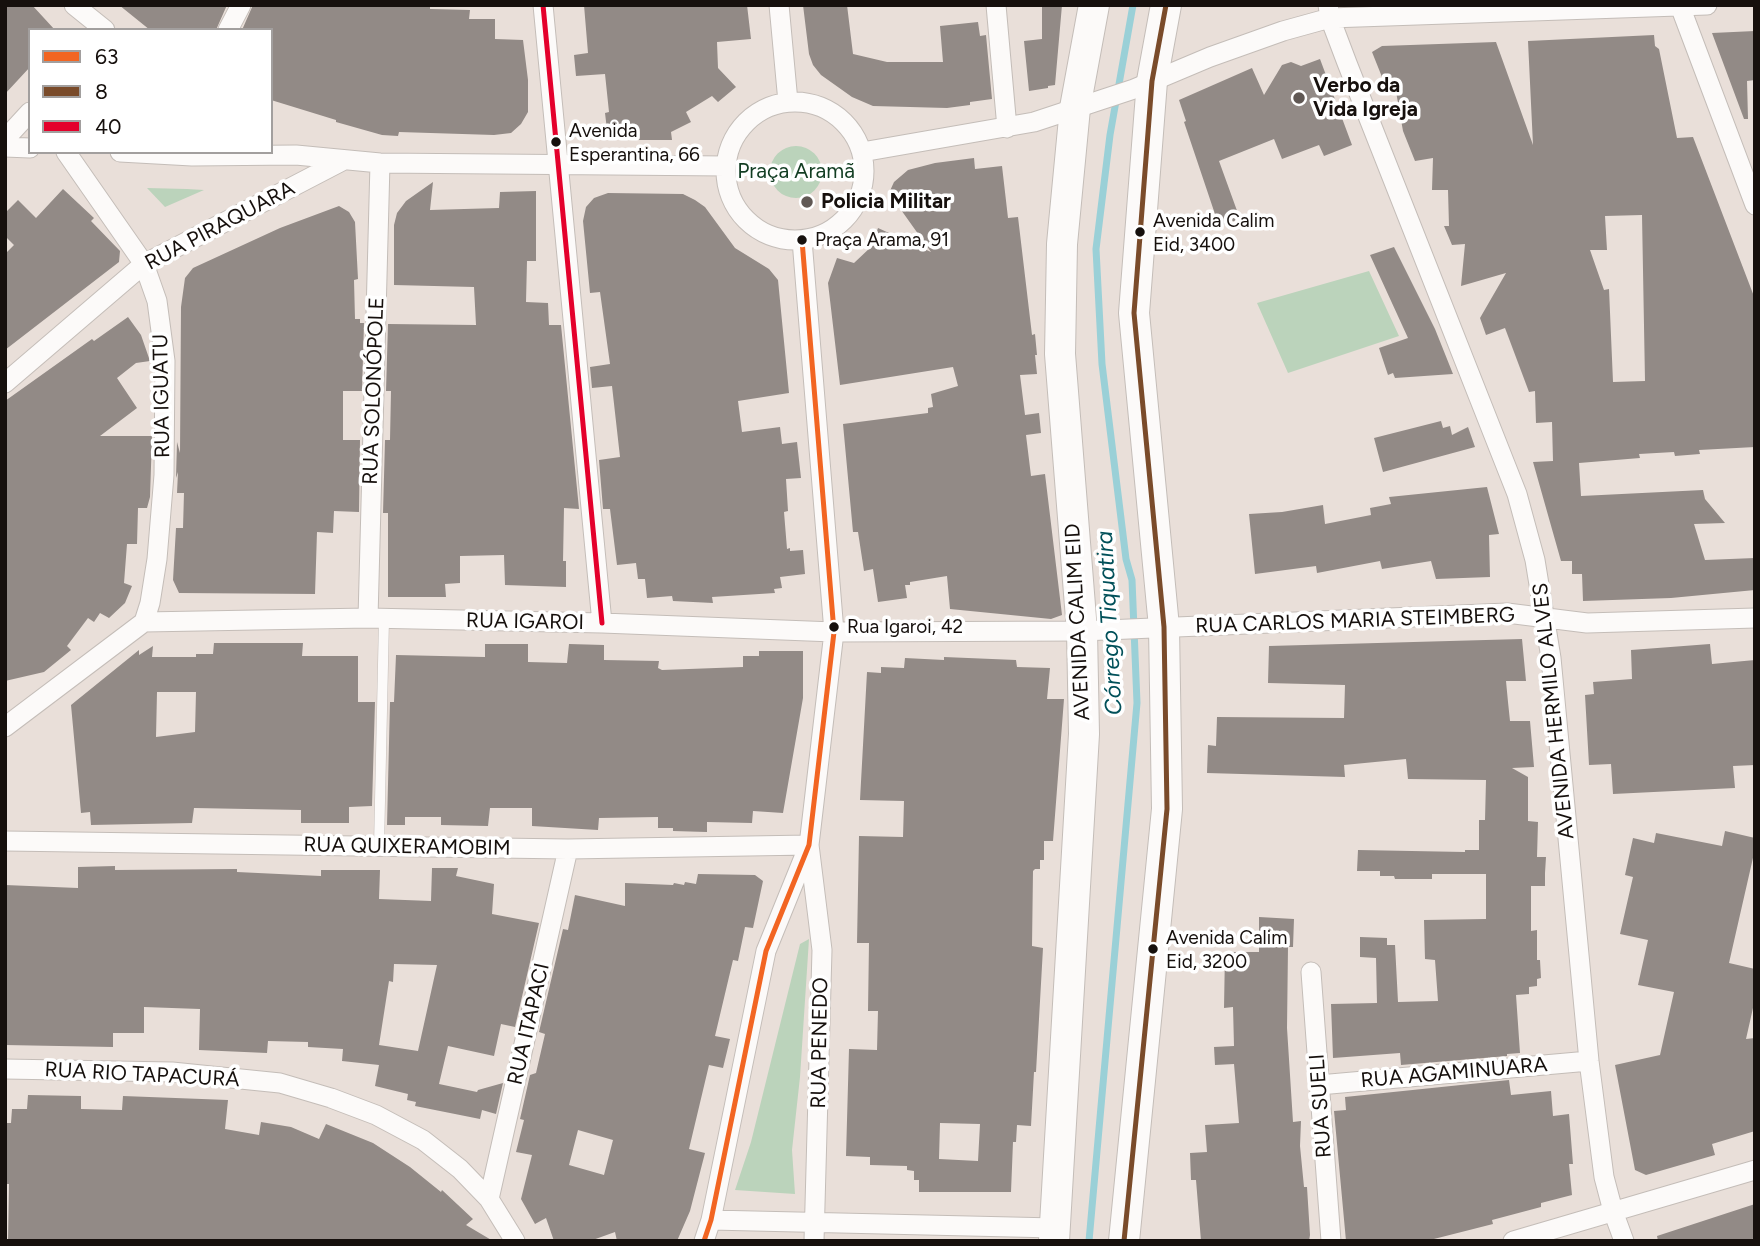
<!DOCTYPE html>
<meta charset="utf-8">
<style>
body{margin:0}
#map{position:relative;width:1760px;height:1246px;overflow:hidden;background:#e9dfd9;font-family:Figtree,sans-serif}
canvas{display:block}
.frame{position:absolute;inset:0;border:7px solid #16100d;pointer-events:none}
.legend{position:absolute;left:28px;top:28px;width:245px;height:126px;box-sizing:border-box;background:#fff;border:2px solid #a29f9e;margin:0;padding:9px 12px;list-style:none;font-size:21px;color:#16100d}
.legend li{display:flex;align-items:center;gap:14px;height:35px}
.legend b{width:35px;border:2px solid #a29f9e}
</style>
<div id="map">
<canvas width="1760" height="1246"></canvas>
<div class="frame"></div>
<ul class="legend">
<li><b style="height:9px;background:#f26522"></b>63</li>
<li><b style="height:9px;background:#7a4b2a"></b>8</li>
<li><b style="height:9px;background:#e4002b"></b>40</li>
</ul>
</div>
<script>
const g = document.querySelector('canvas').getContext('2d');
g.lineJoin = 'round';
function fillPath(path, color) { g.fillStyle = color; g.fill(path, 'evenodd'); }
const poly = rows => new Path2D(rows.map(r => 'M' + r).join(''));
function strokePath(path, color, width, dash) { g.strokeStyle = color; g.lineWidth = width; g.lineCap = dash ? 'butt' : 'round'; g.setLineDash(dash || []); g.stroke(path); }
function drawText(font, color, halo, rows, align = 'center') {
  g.font = font + ' Figtree,sans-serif'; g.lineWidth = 7; g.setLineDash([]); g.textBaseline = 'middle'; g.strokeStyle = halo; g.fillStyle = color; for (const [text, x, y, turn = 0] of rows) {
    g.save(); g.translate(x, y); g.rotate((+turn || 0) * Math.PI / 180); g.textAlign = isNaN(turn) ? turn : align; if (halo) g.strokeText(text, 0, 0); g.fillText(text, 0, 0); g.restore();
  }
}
fillPath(poly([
 '770 172a26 26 0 1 1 52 0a26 26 0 1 1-52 0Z',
 [147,188,187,189,204,190,165,207],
 [1369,271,1399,336,1288,373,1257,303],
 [809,939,800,1077,792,1150,795,1194,735,1190,751,1142,800,944]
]), '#bbd3bb');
strokePath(poly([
 [1089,1241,1137,703,1132,580,1126,559,1102,364,1096,249,1110,135,1133,5]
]), '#9ad0d7', 7);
fillPath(poly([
 [5,5,32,5,55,30,30,30,30,67,5,94],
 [119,5,227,5,216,30,150,30],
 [253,5,430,5,430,9,470,10,469,19,495,19,495,39,523,40,528,80,528,112,521,124,511,133,494,135,399,132,398,136,382,135,336,122,336,120,271,100,271,30,242,30],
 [584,5,747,5,751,39,717,42,718,68,736,87,718,102,712,96,686,112,691,122,671,132,672,140,629,140,628,136,608,138,605,113,609,112,605,74,576,76,574,55,588,53],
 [803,5,847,5,853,54,887,62,943,62,940,26,978,22,980,36,986,35,992,99,970,102,970,105,947,108,873,106,852,97,821,75,813,65,809,54],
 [1042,5,1062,5,1055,85,1048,86,1048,88,1029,91,1024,41,1042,39],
 [1755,31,1755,80,1747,81,1748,119,1744,119,1712,33],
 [1654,35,1655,46,1659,49,1677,138,1693,137,1755,299,1755,447,1699,450,1700,454,1675,456,1674,452,1639,454,1640,458,1579,463,1581,496,1703,490,1705,499,1725,523,1694,524,1705,560,1755,558,1755,590,1671,598,1583,601,1582,574,1572,574,1572,561,1561,561,1533,462,1553,461,1552,422,1536,423,1535,391,1529,392,1505,328,1486,335,1480,318,1506,273,1461,286,1465,244,1452,245,1444,226,1449,226,1448,190,1432,190,1433,158,1415,161,1403,131,1395,86,1386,87,1372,52,1382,46,1496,42,1533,145,1528,41],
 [1642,215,1645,381,1613,382,1609,289,1604,290,1590,250,1607,250,1605,216],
 [1320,59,1352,145,1324,156,1319,145,1282,159,1274,139,1219,161,1240,219,1219,226,1184,122,1186,121,1179,100,1252,68,1264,95,1282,65,1291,62,1301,66],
 [974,158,975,169,1002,166,1008,218,1018,217,1032,335,1035,334,1037,355,1035,355,1037,374,1020,375,1025,415,1039,413,1041,433,1026,435,1031,476,1045,474,1062,615,1051,619,950,609,947,576,910,582,910,585,905,585,907,598,878,602,873,569,864,571,858,532,853,532,843,424,928,413,928,408,933,407,931,394,958,386,953,367,840,385,828,283,837,258,854,263,872,246,878,228,931,252,889,193,894,182,908,170,935,163],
 [433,182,430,210,499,208,500,192,536,191,536,261,527,261,526,302,548,303,549,325,561,325,579,509,564,508,563,561,566,561,566,587,505,585,504,555,460,556,460,583,445,584,446,597,388,597,388,513,383,513,385,440,390,440,391,391,386,391,388,324,476,325,474,287,394,285,394,225,397,213,406,201],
 [63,189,94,218,91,221,120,251,119,262,5,350,5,254,14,245,5,236,5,213,18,200,36,218],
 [608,193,683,194,695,200,705,207,735,248,769,269,778,280,789,393,738,401,742,432,780,427,782,444,797,442,801,478,786,479,788,511,784,512,787,549,790,548,790,551,803,550,805,574,780,577,782,588,774,589,775,593,712,597,713,603,673,601,672,596,647,598,645,579,638,579,636,563,617,565,610,509,603,509,599,460,620,457,612,386,592,388,590,367,610,364,600,292,590,293,583,221,586,207,594,198],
 [339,206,349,212,355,222,358,279,354,280,355,319,360,319,360,323,364,323,362,391,343,391,343,440,360,440,359,512,334,511,333,533,317,532,315,594,179,593,173,580,176,528,183,528,184,493,177,493,178,472,176,478,177,442,180,453,181,307,185,278,193,268,280,228],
 [1394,247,1435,329,1453,374,1395,378,1393,373,1388,375,1379,348,1408,338,1370,255],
 [128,317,141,335,150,361,136,363,117,378,137,408,100,436,152,436,150,497,147,508,138,508,137,544,127,544,124,583,132,586,125,603,109,618,100,613,94,622,88,618,67,646,71,650,44,672,5,681,5,401,92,339,94,341],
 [1441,421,1443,428,1450,426,1452,435,1468,427,1475,447,1383,472,1374,438],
 [1487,487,1499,534,1489,535,1490,577,1436,579,1431,561,1382,569,1380,561,1317,573,1316,566,1255,574,1249,514,1282,512,1323,505,1325,524,1371,515,1370,508,1391,504,1389,497],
 [1522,639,1526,681,1506,681,1508,702,1510,721,1530,721,1534,767,1512,768,1528,777,1528,821,1538,822,1537,857,1546,857,1545,873,1545,886,1531,886,1531,931,1537,930,1537,960,1540,960,1541,978,1537,979,1537,986,1529,987,1529,994,1516,995,1520,1053,1507,1054,1507,1056,1401,1065,1400,1053,1333,1058,1331,1004,1377,1003,1376,958,1360,957,1360,937,1387,938,1387,945,1395,945,1398,1002,1438,1001,1435,960,1425,959,1424,920,1486,919,1486,874,1432,874,1432,879,1395,879,1394,876,1380,876,1380,871,1357,871,1358,850,1465,852,1465,850,1479,850,1479,820,1485,820,1486,780,1408,779,1406,759,1344,765,1345,777,1207,773,1208,745,1216,746,1217,717,1344,718,1345,685,1268,683,1269,646],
 [214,643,303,643,302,656,358,656,358,702,375,702,372,806,349,807,349,823,301,823,301,810,194,808,192,823,91,825,90,812,81,813,71,705,139,650,139,655,153,646,152,657,196,657,196,654,213,654],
 [157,692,196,692,195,732,156,737],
 [485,644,528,644,528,662,567,663,569,644,604,645,604,660,659,661,658,668,662,670,743,667,743,656,759,656,759,651,803,651,803,698,783,813,753,811,752,823,707,822,707,832,673,831,673,828,658,828,658,817,599,818,598,830,532,826,532,808,490,808,488,826,441,825,441,817,405,817,405,825,387,825,390,702,394,702,396,655,485,657],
 [1710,644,1712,664,1755,660,1755,765,1733,766,1735,788,1613,794,1611,764,1589,765,1585,695,1594,694,1593,682,1632,679,1631,650],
 [944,657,1016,660,1017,667,1050,668,1047,699,1064,699,1053,841,1044,841,1044,860,1040,860,1040,869,1035,869,1033,871,1032,946,1043,948,1036,1072,1034,1072,1031,1126,1017,1125,1016,1142,1013,1142,1011,1192,919,1192,919,1180,914,1180,914,1171,907,1170,907,1166,870,1165,870,1157,846,1156,849,1049,877,1050,878,1011,868,1011,869,943,857,943,859,836,903,837,904,801,860,800,867,672,881,673,881,667,904,668,905,658,944,660],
 [940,1123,980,1124,978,1161,939,1159],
 [1725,831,1755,838,1755,849,1729,963,1755,969,1755,999,1746,1039,1755,1038,1755,1131,1712,1144,1715,1155,1646,1175,1635,1170,1615,1065,1660,1055,1674,992,1638,985,1648,940,1620,934,1633,877,1625,875,1633,838,1654,843,1656,833,1722,846],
 [115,866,115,870,237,869,237,872,321,876,321,870,380,870,379,899,431,901,432,868,458,868,456,876,494,884,492,914,539,923,515,1027,501,1024,494,1056,448,1046,439,1084,477,1092,478,1090,503,1083,496,1114,482,1110,480,1119,415,1106,416,1102,407,1100,408,1094,375,1086,379,1065,342,1061,343,1049,308,1047,308,1042,268,1041,267,1053,199,1050,200,1009,144,1007,144,1033,113,1033,113,1047,5,1045,5,885,78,888,78,867],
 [394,964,437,965,418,1051,379,1045,389,981,393,982],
 [698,874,755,875,763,881,753,928,745,927,738,961,733,960,715,1036,730,1039,723,1068,709,1065,689,1149,705,1153,690,1211,677,1241,617,1241,615,1232,590,1241,554,1241,546,1218,535,1224,521,1199,532,1155,516,1152,524,1120,520,1119,530,1075,536,1073,545,1034,539,1032,563,929,568,930,575,895,625,906,625,883,673,885,674,883,684,885,685,882,696,884],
 [578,1130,613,1140,604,1175,569,1165],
 [1259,917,1294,919,1293,947,1288,947,1287,1028,1293,1122,1301,1121,1300,1146,1304,1187,1307,1187,1310,1235,1309,1241,1201,1241,1196,1180,1191,1180,1190,1153,1207,1152,1205,1125,1239,1123,1234,1064,1215,1065,1214,1047,1234,1046,1233,1007,1224,1008,1225,952,1259,952],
 [1509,1080,1511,1095,1551,1091,1553,1116,1569,1114,1573,1164,1569,1164,1572,1195,1541,1203,1541,1207,1492,1220,1493,1224,1426,1241,1346,1241,1334,1111,1346,1110,1345,1097],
 [28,1095,81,1096,81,1109,122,1110,123,1096,228,1100,225,1129,259,1135,261,1122,291,1127,319,1139,326,1124,373,1143,410,1167,441,1192,442,1190,473,1219,466,1225,493,1241,8,1241,9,1184,5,1184,5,1123,11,1123,12,1109,27,1109],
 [1755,1204,1755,1238,1747,1241,1658,1241,1657,1236]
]), '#928a86');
const service = poly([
 [379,846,384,619]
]);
const minor = poly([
 [74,5,105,30],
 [543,5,602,623],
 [779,5,788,102],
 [996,5,1007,128],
 [1328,5,1330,18,1347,63,1517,494,1535,560,1551,658,1589,1061,1604,1177,1613,1211,1624,1241],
 [1680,6,1755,205],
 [228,30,241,5],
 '726 171a69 69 0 1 1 138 0a69 69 0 1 1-138 0Z',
 [5,139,30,112],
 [5,147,30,148],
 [66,152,144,264,157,301,165,361,164,475,157,559,150,603,144,622],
 [120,152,192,156,296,155,380,163,726,166],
 [862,152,1034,122,1134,89,1210,57,1283,31,1330,18,1707,5],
 [5,383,144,264,344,160],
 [368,618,380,163],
 [5,727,144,622,368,618,602,623,834,632,1082,631,1507,613,1587,623,1755,618],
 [5,841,568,849,809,845,822,950,814,1241],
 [1311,972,1331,1241],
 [5,1069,172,1072,280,1083,331,1098,376,1115,423,1140,460,1169,489,1199,515,1241],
 [1319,1085,1589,1061],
 [489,1199,568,849],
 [711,1220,1055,1228],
 [704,1241,711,1220,766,951,809,845,834,632,802,240],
 [1513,1241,1755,1170]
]);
const primary = poly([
 [1054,1241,1084,734,1082,631,1060,354,1062,244,1075,108,1094,5],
 [1124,1241,1167,809,1164,627,1134,313,1152,81,1166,5]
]);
strokePath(service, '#c4bdb8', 11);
strokePath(minor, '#c4bdb8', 21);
strokePath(primary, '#c4bdb8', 32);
strokePath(service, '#fcfaf9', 10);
strokePath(minor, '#fcfaf9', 19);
strokePath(primary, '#fcfaf9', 30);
strokePath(poly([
 [704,1241,711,1220,766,951,809,845,834,632,802,240]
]), '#f26522', 5);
strokePath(poly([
 [1124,1241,1167,809,1164,627,1134,313,1152,81,1166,5]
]), '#7a4b2a', 5);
strokePath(poly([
 [543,5,602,623]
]), '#e4002b', 5);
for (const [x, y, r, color] of [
 [1299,98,7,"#605854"],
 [556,142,6,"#16100d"],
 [807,202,7,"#605854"],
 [1140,232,6,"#16100d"],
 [802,240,6,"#16100d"],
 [834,627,6,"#16100d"],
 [1153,949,6,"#16100d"]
]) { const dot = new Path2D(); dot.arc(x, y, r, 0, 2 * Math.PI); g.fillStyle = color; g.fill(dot); strokePath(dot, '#fff', 2.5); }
drawText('19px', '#16100d', '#fff', [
 ["Avenida",569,131],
 ["Esperantina, 66",569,155],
 ["Avenida Calim",1153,221],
 ["Eid, 3400",1153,245],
 ["Praça Arama, 91",815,240],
 ["Rua Igaroi, 42",847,627],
 ["Avenida Calim",1166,938],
 ["Eid, 3200",1166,962]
], 'left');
drawText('bold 21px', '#16100d', '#fff', [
 ["Verbo da",1313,86],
 ["Vida Igreja",1313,110],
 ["Policia Militar",821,202]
], 'left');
drawText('21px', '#123d22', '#fff', [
 ["Praça Aramã",796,172]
]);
drawText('21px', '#16100d', '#fff', [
 ["RUA PIRAQUARA",220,226,-28],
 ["RUA SOLONÓPOLE",374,391,-88],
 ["RUA IGUATU",162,396,-91],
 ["RUA CARLOS MARIA STEIMBERG",1355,621,-2],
 ["RUA IGAROI",525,622,1],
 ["AVENIDA CALIM EID",1078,622,-93],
 ["AVENIDA HERMILO ALVES",1554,711,-96],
 ["RUA QUIXERAMOBIM",407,847,1],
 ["RUA ITAPACI",529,1024,-77],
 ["RUA PENEDO",820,1043,-89],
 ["RUA AGAMINUARA",1454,1073,-5],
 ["RUA RIO TAPACURÁ",142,1075,3],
 ["RUA SUELI",1321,1106,-94]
]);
drawText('italic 23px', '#015059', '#fff', [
 ["Córrego Tiquatira",1110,623,-93]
]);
</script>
